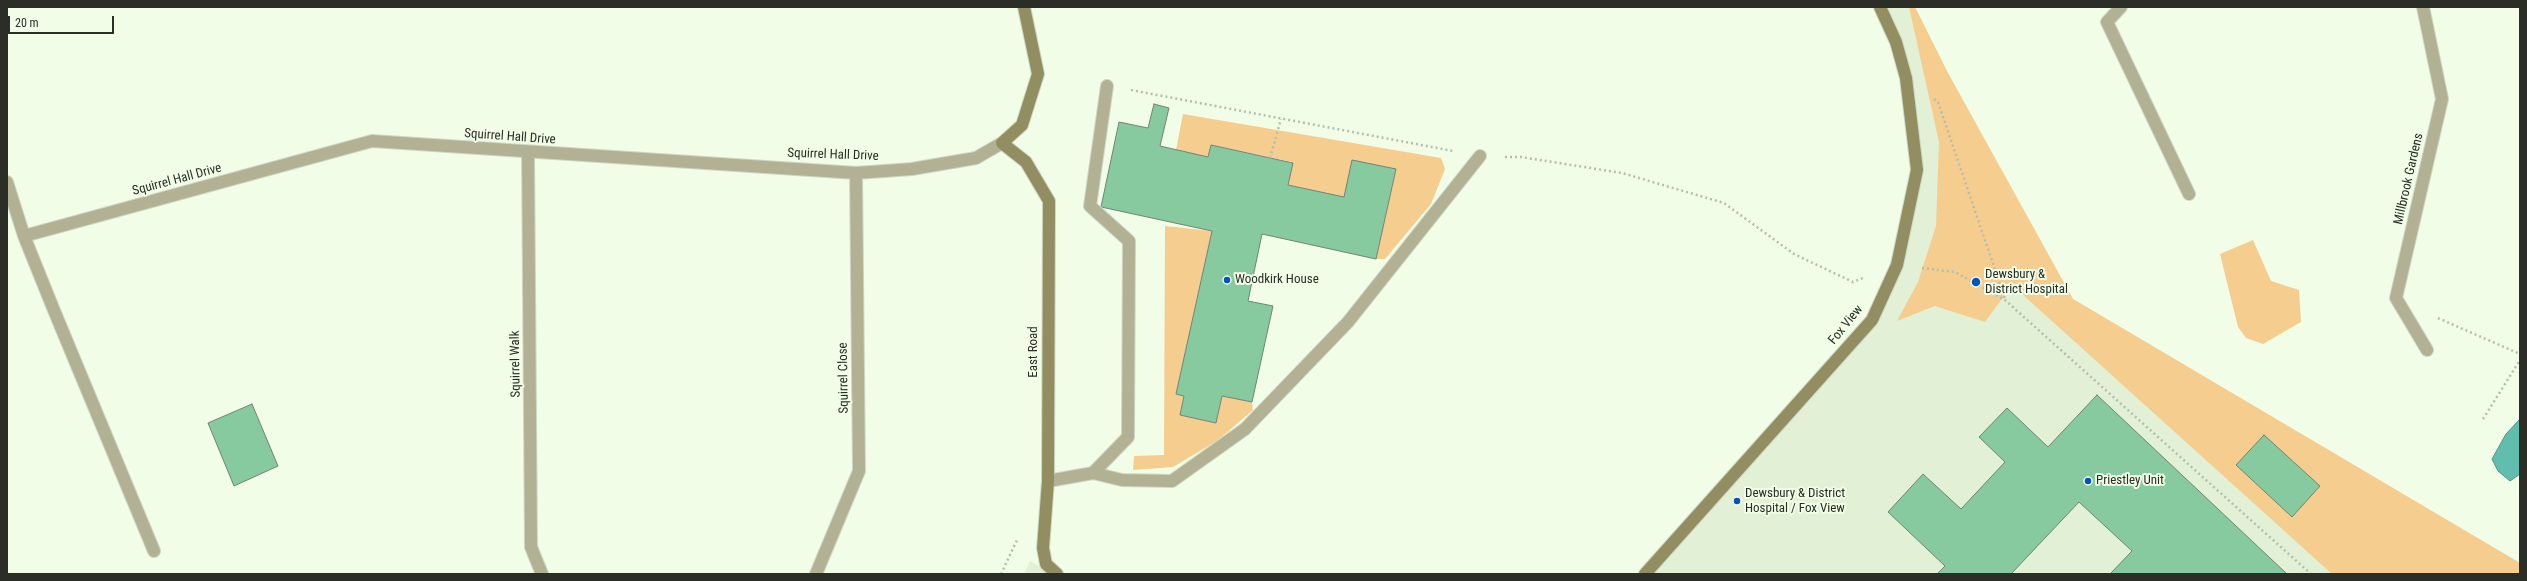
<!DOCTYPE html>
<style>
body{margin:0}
#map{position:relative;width:2527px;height:581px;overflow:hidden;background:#f1fde7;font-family:"Roboto Condensed",sans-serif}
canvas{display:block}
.frame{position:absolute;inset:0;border:8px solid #2a2e26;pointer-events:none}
.scale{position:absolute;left:8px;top:16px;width:106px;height:18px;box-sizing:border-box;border:2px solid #2a2e26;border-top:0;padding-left:5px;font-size:12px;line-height:14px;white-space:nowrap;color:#2a2e26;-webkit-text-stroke:3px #f1fde7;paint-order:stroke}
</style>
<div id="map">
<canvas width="2527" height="581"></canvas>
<div class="frame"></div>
<div class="scale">20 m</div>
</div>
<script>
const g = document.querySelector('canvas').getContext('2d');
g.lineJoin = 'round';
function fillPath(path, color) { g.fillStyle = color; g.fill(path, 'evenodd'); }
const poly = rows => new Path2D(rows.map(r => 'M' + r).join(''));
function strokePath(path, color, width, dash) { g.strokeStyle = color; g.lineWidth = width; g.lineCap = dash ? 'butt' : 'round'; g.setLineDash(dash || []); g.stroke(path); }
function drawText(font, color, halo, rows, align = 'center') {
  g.font = font + ' "Roboto Condensed",sans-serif'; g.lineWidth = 4; g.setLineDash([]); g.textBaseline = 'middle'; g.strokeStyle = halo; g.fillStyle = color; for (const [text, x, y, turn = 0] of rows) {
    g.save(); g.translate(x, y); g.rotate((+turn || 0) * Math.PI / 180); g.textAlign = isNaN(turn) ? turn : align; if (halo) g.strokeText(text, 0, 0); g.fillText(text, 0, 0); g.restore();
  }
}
fillPath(poly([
 [1880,7,1915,7,1948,73,2073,299,2520,563,2520,574,1645,574,1872,320,1897,265,1917,170,1906,78],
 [1030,561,1053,574,1024,574]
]), '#e2f1d5');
fillPath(poly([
 [1909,7,1915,7,1948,73,2073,299,2520,563,2520,574,2332,574,2012,285,1985,322,1935,306,1897,321,1918,282,1936,226,1939,142],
 [1183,114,1441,158,1445,169,1431,204,1385,259,1376,259,1396,169,1344,197,1288,185,1292,162,1211,145,1208,157,1176,150],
 [1165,226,1212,231,1176,394,1184,396,1180,415,1216,423,1222,396,1252,402,1253,410,1217,441,1173,467,1133,470,1134,456,1164,455],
 [2253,240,2271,281,2299,290,2301,322,2263,344,2246,338,2238,327,2220,254]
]), '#f5cd8f');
const water = poly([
 [2520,419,2520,474,2510,481,2498,471,2492,459,2506,434,2520,419]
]);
fillPath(water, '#61bdae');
strokePath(water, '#509285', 1);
const building = poly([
 [1154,104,1169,108,1160,146,1208,157,1211,145,1293,163,1288,185,1344,197,1352,160,1396,169,1376,259,1262,234,1248,301,1273,306,1252,402,1222,396,1216,423,1180,415,1184,396,1176,394,1212,231,1101,207,1119,122,1148,128,1154,104],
 [2097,395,2287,574,2110,574,2132,551,2079,502,2011,574,1937,574,1945,566,1888,512,1923,474,1961,509,2005,462,1979,437,2007,408,2048,447,2097,395],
 [252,404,278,466,234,486,208,423,252,404],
 [2264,435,2320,486,2292,517,2236,465,2264,435]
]);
fillPath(building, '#87ca9f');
strokePath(building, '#708476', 1);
const lane = poly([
 [1093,473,1128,437,1129,241,1090,206,1107,86],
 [1048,481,1093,473,1122,480,1172,481,1245,429,1348,322,1480,156]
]);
const street = poly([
 [2121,7,2107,22,2189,194],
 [2423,7,2442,99,2396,298,2427,350],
 [528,152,531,547,542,574],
 [7,182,24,236,53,308,154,551],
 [24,236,372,141,856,173,912,169,976,158,1002,143],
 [816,574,859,471,856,173]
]);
const secondary = poly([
 [1024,7,1038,74,1022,125,1002,143,1026,162,1049,201,1048,481,1043,548,1046,564,1057,574],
 [1645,574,1872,320,1897,265,1917,170,1906,78,1896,42,1880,7]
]);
strokePath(lane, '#cdd8c4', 14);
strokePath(street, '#cdd8c4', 14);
strokePath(secondary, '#cdd8c4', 14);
strokePath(poly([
 [1131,90,1453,151],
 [1934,99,1938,102,2005,299],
 [1505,157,1521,157,1622,173,1724,203,1794,254,1853,282,1863,278],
 [1270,158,1281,119],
 [1922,268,1955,272,2005,300,2311,574],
 [2438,318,2520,354],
 [2483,419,2520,360],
 [1001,574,1018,538]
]), '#b5bead', 2.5, [2, 3]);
strokePath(lane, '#b3b193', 12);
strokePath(street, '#b3b193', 12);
strokePath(secondary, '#928e62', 12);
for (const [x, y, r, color] of [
 [1227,280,4,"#0552bc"],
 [1976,282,5,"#0552bc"],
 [2088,481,4,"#0552bc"],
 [1737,501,4,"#0552bc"]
]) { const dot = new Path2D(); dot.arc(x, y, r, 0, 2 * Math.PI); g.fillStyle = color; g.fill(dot); strokePath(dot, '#f1fde7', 1.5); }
drawText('13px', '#2a2e26', '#f1fde7', [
 ["Squirrel Hall Drive",510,137,4],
 ["Squirrel Hall Drive",833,155,2],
 ["Millbrook Gardens",2409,179,-77],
 ["Squirrel Hall Drive",177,180,-15],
 ["Fox View",1846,325,-51],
 ["East Road",1034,352,-90],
 ["Squirrel Walk",516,364,-91],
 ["Squirrel Close",844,378,-91]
]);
drawText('13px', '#2a2e26', '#f1fde7', [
 ["Dewsbury &",1985,275],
 ["District Hospital",1985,290],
 ["Woodkirk House",1235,280],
 ["Priestley Unit",2096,481],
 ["Dewsbury & District",1745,494],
 ["Hospital / Fox View",1745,509]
], 'left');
</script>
